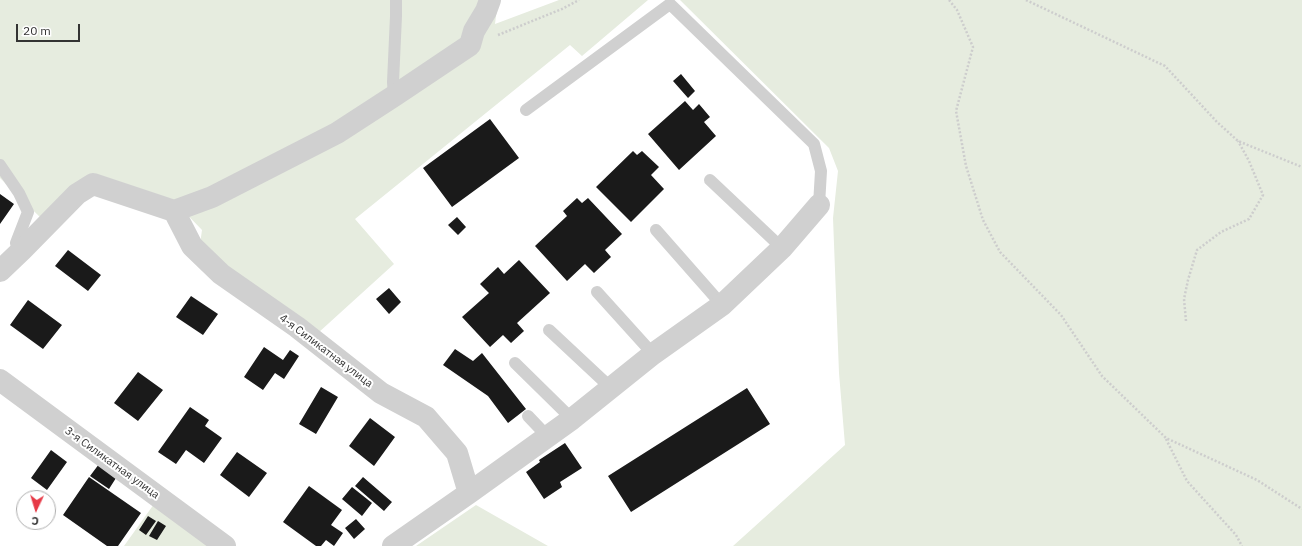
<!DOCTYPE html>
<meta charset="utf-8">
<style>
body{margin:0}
#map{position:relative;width:1302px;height:546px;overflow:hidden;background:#fff;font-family:"IBM Plex Sans",sans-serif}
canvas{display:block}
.north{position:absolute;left:16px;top:490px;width:40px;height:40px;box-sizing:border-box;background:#fff;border:1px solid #adadad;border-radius:50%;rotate:184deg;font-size:11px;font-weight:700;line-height:16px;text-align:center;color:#333}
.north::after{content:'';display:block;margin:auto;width:14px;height:18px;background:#e63946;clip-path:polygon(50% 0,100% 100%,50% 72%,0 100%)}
.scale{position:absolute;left:16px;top:24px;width:64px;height:18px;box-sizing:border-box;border:2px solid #333;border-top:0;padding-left:5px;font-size:12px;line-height:14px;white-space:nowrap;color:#333;-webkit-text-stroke:3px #fff;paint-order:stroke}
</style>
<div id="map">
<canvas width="1302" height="546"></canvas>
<div class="north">С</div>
<div class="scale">20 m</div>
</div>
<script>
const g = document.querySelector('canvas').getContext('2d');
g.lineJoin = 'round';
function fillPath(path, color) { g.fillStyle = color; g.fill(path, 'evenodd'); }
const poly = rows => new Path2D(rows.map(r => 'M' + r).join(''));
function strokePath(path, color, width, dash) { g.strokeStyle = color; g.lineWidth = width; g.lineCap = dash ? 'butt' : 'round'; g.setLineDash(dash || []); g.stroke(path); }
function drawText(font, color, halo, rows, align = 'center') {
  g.font = font + ' "IBM Plex Sans",sans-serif'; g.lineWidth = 4; g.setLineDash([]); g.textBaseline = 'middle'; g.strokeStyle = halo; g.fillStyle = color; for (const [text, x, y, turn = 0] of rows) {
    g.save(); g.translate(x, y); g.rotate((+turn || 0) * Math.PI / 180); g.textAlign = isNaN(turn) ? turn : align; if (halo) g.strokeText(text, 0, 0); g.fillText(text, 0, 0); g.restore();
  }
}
fillPath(poly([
 [0,0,498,0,495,24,559,0,648,0,582,56,570,45,355,219,394,264,318,333,225,270,200,244,202,230,172,199,90,178,43,220,0,178],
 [680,0,1302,0,1302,546,733,546,845,445,839,373,833,218,838,171,829,148],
 [154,504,211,546,124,546],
 [476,505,548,546,416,546]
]), '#e6ecdf');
fillPath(poly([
 [681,74,695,91,688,98,673,81],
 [685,101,693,110,699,104,710,117,704,122,716,136,679,170,648,134],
 [490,119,519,158,452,207,423,168],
 [633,151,637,155,642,151,659,167,651,175,664,189,631,222,596,187],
 [0,194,14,204,0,224],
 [577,198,582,203,588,198,622,234,605,250,611,257,594,273,585,264,567,281,535,246,567,216,563,211],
 [457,217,466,227,458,235,448,225],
 [68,250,101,275,88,291,55,266],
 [519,260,550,293,517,323,524,331,511,343,503,335,490,347,462,317,489,293,480,284,498,267,504,274],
 [389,288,401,302,389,314,376,299],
 [191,296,218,314,203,335,176,317],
 [28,300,62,325,43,349,10,325],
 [264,347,283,360,290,350,299,356,284,379,275,373,263,390,244,377],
 [455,349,473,361,482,353,526,409,508,423,488,396,443,365],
 [138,372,163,390,138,421,114,403],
 [321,387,338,397,316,434,299,424],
 [747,388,770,424,631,512,608,476],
 [190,407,209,420,205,426,222,438,204,463,186,450,176,464,158,452],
 [370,418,395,437,374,466,349,446],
 [565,443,582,468,560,482,562,487,544,499,526,472,540,462,539,460],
 [51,450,67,462,47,490,31,478],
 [237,452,267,473,249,497,220,475],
 [99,464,116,478,109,489,90,476],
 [89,477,141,513,118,546,107,546,63,515],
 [363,477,392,502,384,511,355,486],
 [309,486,342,510,331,525,343,533,334,546,326,540,321,546,316,546,283,522],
 [352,487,372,503,362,516,342,499],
 [148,516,156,521,146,535,139,530],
 [356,519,365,529,354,539,345,528],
 [158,521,166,526,157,540,149,536]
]), '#1a1a1a');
strokePath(poly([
 [949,0,957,10,973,47,956,111,966,166,983,220,1000,252,1061,315,1102,376,1166,438,1257,480,1302,509],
 [1026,0,1165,66,1217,122,1238,141,1302,167],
 [498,35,562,9,579,0],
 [1186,321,1184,299,1188,280,1197,250,1221,232,1249,219,1263,195,1249,161,1238,141],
 [1166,439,1187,481,1236,535,1242,546]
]), '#cdcdcd', 2.5, [2, 2]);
strokePath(poly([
 [394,96,393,82,396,16,396,0],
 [526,110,670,4,814,144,821,171,819,205],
 [0,165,19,193,28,212,16,243,22,250],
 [710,180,782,248],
 [656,230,722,305],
 [597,292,653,354],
 [549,330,610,387],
 [515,363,572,419],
 [528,416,547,436]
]), '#d0d0d0', 12);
strokePath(poly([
 [174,211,192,246,221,274,297,327,381,393,426,417,457,453,469,493],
 [174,211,212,197,337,133,394,96,470,45,474,31,486,11,490,0],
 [0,271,22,250,77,194,93,184,174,211],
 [0,380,225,546],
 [393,546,469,493,572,419,653,354,722,305,782,248,819,205]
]), '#d0d0d0', 22);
drawText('11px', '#333', '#fff', [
 ["4-я Силикатная улица",326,351,37],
 ["3-я Силикатная улица",112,463,36]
]);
</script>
